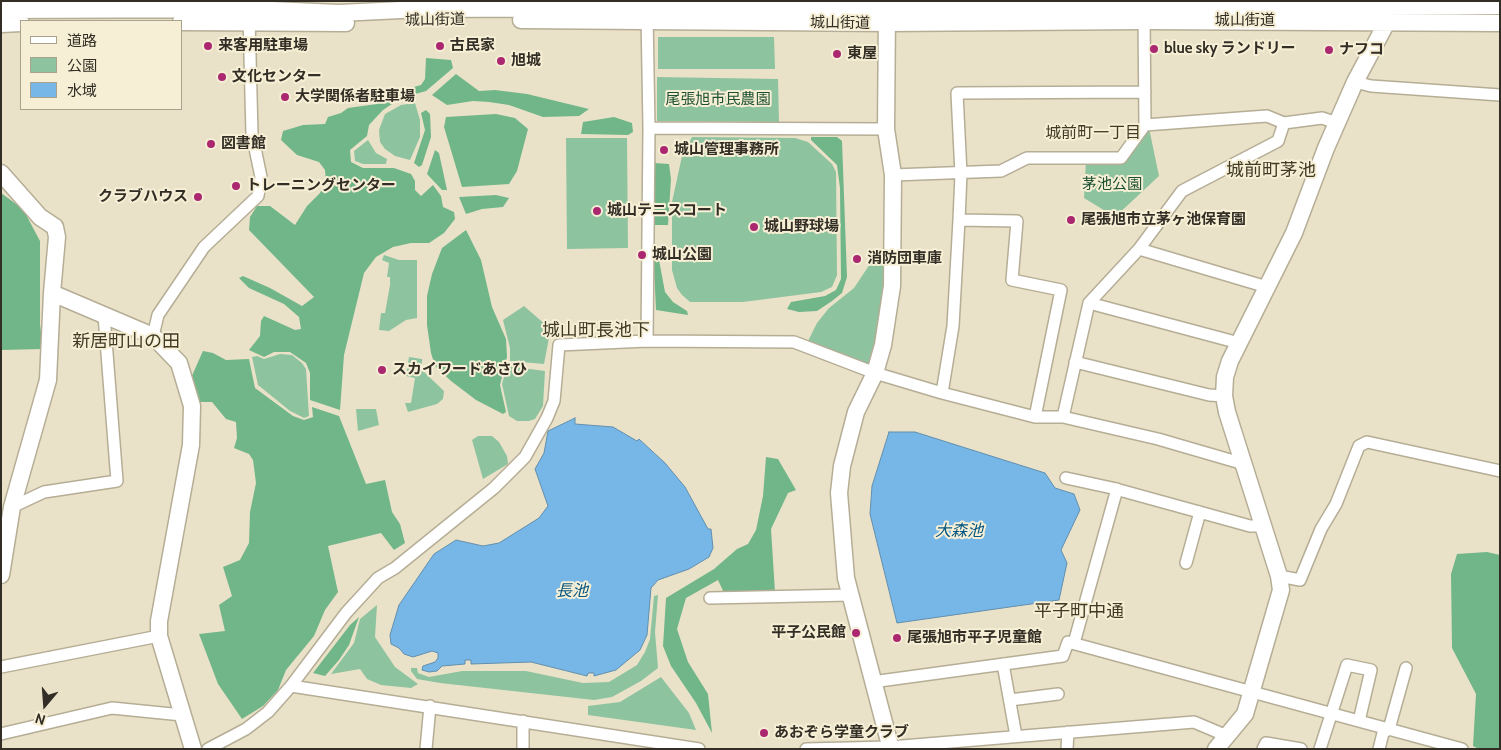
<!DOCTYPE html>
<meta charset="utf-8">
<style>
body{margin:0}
#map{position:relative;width:1501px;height:750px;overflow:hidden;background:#eae2c8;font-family:Cabin,"Noto Sans JP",sans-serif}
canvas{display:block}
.frame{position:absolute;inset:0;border:2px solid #322e25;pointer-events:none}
.legend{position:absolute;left:20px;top:20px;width:162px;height:90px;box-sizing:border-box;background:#f7efd5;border:1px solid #a8a28f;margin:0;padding:6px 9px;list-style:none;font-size:15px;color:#322e25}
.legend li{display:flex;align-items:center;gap:10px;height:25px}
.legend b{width:25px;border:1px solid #a8a28f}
.north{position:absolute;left:20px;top:680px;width:50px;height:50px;-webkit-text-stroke:4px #f7efd5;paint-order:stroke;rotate:198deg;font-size:14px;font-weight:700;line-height:20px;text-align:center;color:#322e25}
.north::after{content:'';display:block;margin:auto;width:18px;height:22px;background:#322e25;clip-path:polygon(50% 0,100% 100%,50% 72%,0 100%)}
</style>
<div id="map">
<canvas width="1501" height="750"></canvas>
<div class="frame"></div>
<ul class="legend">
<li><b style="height:6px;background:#fff"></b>道路</li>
<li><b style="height:14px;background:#8ec39f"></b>公園</li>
<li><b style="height:14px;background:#76b7e7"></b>水域</li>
</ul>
<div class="north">N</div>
</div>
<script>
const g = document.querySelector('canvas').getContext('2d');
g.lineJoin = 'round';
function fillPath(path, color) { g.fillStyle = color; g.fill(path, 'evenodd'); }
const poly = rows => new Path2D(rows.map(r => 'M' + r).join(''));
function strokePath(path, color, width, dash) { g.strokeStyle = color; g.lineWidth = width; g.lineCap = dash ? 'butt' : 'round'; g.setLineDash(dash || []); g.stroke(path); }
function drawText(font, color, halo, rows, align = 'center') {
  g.font = font + ' Cabin,"Noto Sans JP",sans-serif'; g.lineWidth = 4; g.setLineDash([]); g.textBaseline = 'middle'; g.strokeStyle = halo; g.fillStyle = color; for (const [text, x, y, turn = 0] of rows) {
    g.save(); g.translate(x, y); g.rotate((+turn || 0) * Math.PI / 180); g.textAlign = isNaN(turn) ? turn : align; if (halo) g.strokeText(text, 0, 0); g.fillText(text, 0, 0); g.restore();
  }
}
fillPath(poly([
 [658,37,774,37,775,69,658,69],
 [657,77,778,79,779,122,657,121],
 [415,103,420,120,420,137,410,160,395,156,385,149,380,142,379,130,385,114,401,105],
 [1149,128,1159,176,1115,217,1084,198,1086,161,1124,160],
 [692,137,795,138,808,142,832,164,836,172,837,275,832,287,821,292,743,302,690,302,682,295,677,288,672,270,672,202,682,156],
 [566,138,627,138,628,248,567,249],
 [368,140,376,153,387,159,386,164,363,164,355,161,354,151],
 [886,254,887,276,872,365,807,343,817,323,829,308,854,288,872,261],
 [384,255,399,260,417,260,417,318,406,320,389,331,379,330,381,313,385,313,390,285,390,277,387,277,389,263,382,260],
 [524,306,547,326,552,335,549,338,544,364,510,361,510,348,503,320],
 [280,354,292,355,302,363,306,369,309,416,304,418,290,411,258,385,252,357,257,356,264,359],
 [409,357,422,359,422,370,444,391,443,399,437,404,408,412,405,403,411,403,415,378,406,376],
 [507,366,545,371,543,406,535,419,529,421,517,421,509,416,502,384],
 [356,409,376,409,379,425,358,431],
 [478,436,492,436,499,442,507,456,508,464,483,479,472,440],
 [658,595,655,632,658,668,641,681,612,697,594,700,440,683,417,679,411,671,411,668,417,668,418,673,429,677,462,671,526,671,583,683,609,682,637,665,645,652,650,639,654,596],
 [377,605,375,637,395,667,418,684,411,688,381,685,367,679,360,669,331,674,354,643,360,619],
 [661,677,689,713,696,730,588,715,588,706,620,702]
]), '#8ec39f');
fillPath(poly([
 [426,58,451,60,453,68,426,91,401,98,383,110,369,125,367,136,350,150,351,162,363,168,394,168,411,174,415,181,415,190,421,196,433,185,441,196,443,207,454,212,455,219,444,233,429,243,411,243,393,247,376,257,364,273,344,355,340,410,310,400,310,373,306,363,290,352,274,352,264,357,249,350,260,336,261,321,264,316,295,330,301,329,299,317,284,304,249,288,239,278,243,276,270,288,302,306,314,297,249,230,250,217,257,206,270,206,295,225,307,206,320,193,326,181,325,170,319,162,297,155,281,140,283,131,303,125,325,124,328,117,341,113,348,108,377,104,386,95,421,85,425,79],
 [456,74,479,91,495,90,527,94,589,109,579,116,543,117,509,105,489,102,473,101,447,105,432,95],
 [426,110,430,114,431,137,422,165,419,167,414,163,425,130,421,113],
 [496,114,515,118,528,129,517,171,509,184,462,187,444,127,446,117],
 [614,117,632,123,633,132,628,135,581,134,583,122],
 [811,137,837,137,842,141,847,277,842,293,832,301,817,311,799,312,787,309,791,302,825,296,836,290,841,279,840,188,837,165,811,140],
 [435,150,439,153,447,190,442,190,427,174],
 [654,163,669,164,671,179,668,225,654,225],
 [1,193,23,209,40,241,40,324,43,349,1,350],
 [496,195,509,198,503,207,482,209,466,214,459,197],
 [466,230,481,260,492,307,506,339,507,357,500,385,506,412,503,414,476,400,451,381,435,366,431,353,427,325,427,296,432,274,442,248],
 [656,244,665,292,673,302,687,311,688,315,656,310,653,245],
 [203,351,213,353,226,360,249,359,255,388,293,416,304,420,313,417,312,407,339,416,366,484,385,480,392,512,400,524,405,543,394,550,381,533,328,546,338,592,325,610,314,636,286,670,278,690,263,706,242,719,218,684,199,634,225,631,219,605,232,596,223,567,240,560,249,543,250,512,256,483,253,460,249,454,234,448,237,438,236,422,226,419,212,402,200,402,194,390,190,380],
 [766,457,778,459,796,490,788,493,771,529,775,592,724,593,718,580,686,598,677,629,688,662,708,694,712,733,696,703,671,666,663,646,666,598,714,569,737,549,748,544,756,530,763,496],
 [1487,552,1500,555,1500,749,1479,749,1473,746,1476,694,1452,648,1451,574,1457,554],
 [359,617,349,645,339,660,325,676,313,673,350,625]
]), '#70b689');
const water = poly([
 [575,418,575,424,613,427,637,441,639,439,665,463,685,487,708,529,711,529,713,548,709,557,689,569,658,580,651,588,647,635,640,650,616,670,594,676,594,673,588,673,587,676,531,662,471,664,471,660,465,660,465,664,442,666,437,671,429,672,422,670,423,666,435,662,438,658,438,653,432,651,413,657,404,654,399,648,391,644,390,635,399,605,434,554,456,540,483,546,499,543,539,518,548,506,535,469,544,453,548,431,575,418],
 [889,432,915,432,1045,473,1055,488,1074,494,1080,510,1061,550,1067,563,1059,600,897,623,870,514,872,486,889,432]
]);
fillPath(water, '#76b7e7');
strokePath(water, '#628ead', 1);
const street = poly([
 [1355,82,1371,86,1500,95],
 [1145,125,1267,116,1284,123,1322,118,1337,123],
 [649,128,886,129],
 [893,175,1001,171,1027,158,1121,158,1145,125,1144,15],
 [959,220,1017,221,1012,280,1061,290,1035,417],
 [1139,249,1267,287],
 [1089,303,1239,343],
 [153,336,158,315,204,247,258,196,261,177,252,134,249,17],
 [647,341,649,128,647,15],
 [1075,362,1209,395,1224,396],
 [942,393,953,326,959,220,961,174,957,93,1145,92],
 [1063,417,1089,303,1139,249,1182,191,1278,141,1284,123],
 [1066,478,1112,488,1250,526,1263,526],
 [12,507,44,492,117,481,104,315],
 [1186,563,1200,512],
 [1279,576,1300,580,1321,529,1336,504,1359,446,1367,442,1500,471],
 [710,598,850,595],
 [1074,643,1117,489],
 [1003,664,1016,736],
 [1,667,159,636],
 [872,682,1063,656,1068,642,1462,749],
 [291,686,699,749],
 [1010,700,1058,694],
 [1,734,112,708,182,715],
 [208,749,246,729,268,712,291,686,346,613,378,578,395,568,494,488,525,457,547,418,554,401,559,345,647,341,794,342,875,373,942,393,1035,417,1063,417,1158,439,1244,464],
 [426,749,430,706],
 [523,749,523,721],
 [806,749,890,747,1194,722,1227,736],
 [1067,749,1068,732],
 [1263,749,1266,743,1301,749],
 [1320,749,1347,665,1371,670,1359,721],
 [1379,749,1383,733,1389,729,1406,668]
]);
const secondary = poly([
 [1,10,249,9,339,13,422,9,647,8,887,10,1500,6],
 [887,13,886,129,893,175,892,286,883,345,875,373,856,412,842,466,839,493,846,578,891,749],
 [521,20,888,23,1144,21,1500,23],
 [181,22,346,23],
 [1,24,21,23],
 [1,173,40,217,55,227,57,237,52,293,48,380,12,507,1,575],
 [52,293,153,336,179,363,192,406,191,445,159,621,159,636,193,749],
 [1216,749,1245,714,1281,590,1279,576,1227,412,1224,396,1225,377,1230,361,1294,233,1326,148,1355,82,1387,22,1389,13]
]);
strokePath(street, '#b5ad95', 14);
strokePath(secondary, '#b5ad95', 19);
strokePath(street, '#fff', 11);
strokePath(secondary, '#fff', 16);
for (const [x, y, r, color] of [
 [208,46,5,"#ab2871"],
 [440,46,5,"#ab2871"],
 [1154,49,5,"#ab2871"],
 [1329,50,5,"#ab2871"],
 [837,54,5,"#ab2871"],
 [501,61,5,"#ab2871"],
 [222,77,5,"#ab2871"],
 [285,97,5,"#ab2871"],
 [211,144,5,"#ab2871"],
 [664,150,5,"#ab2871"],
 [236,186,5,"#ab2871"],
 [198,197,5,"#ab2871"],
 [597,211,5,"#ab2871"],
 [1071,220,5,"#ab2871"],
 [754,227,5,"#ab2871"],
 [642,255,5,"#ab2871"],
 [857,259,5,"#ab2871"],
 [382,370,5,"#ab2871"],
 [856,633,5,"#ab2871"],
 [897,638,5,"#ab2871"],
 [764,733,5,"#ab2871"]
]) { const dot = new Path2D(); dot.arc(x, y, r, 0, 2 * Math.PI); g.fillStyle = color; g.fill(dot); strokePath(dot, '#f7efd5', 2); }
drawText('15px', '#322e25', '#f7efd5', [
 ["城山街道",435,20,-1],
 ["城山街道",1245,21],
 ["城山街道",840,23,1]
]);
drawText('bold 15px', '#322e25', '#f7efd5', [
 ["来客用駐車場",218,46],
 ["古民家",450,46],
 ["blue sky ランドリー",1164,49],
 ["ナフコ",1339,50],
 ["東屋",847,54],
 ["旭城",511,61],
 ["文化センター",232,77],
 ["大学関係者駐車場",295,97],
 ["図書館",221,144],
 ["城山管理事務所",674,150],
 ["トレーニングセンター",246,186],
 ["クラブハウス",188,197,"right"],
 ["城山テニスコート",607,211],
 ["尾張旭市立茅ヶ池保育園",1081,220],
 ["城山野球場",764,227],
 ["城山公園",652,255],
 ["消防団車庫",867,259],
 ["スカイワードあさひ",392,370],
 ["平子公民館",846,633,"right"],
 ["尾張旭市平子児童館",907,638],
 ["あおぞら学童クラブ",774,733]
], 'left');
drawText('15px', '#1c5032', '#f7efd5', [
 ["尾張旭市民農園",718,100],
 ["茅池公園",1112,185]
]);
drawText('16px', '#413a25', '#f7efd5', [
 ["城前町一丁目",1093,133]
]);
drawText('italic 16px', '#035582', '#f7efd5', [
 ["大森池",959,531],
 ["長池",572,591]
]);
drawText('18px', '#413a25', '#f7efd5', [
 ["城前町茅池",1271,171],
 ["城山町長池下",596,331],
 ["新居町山の田",126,342],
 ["平子町中通",1079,612]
]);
</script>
